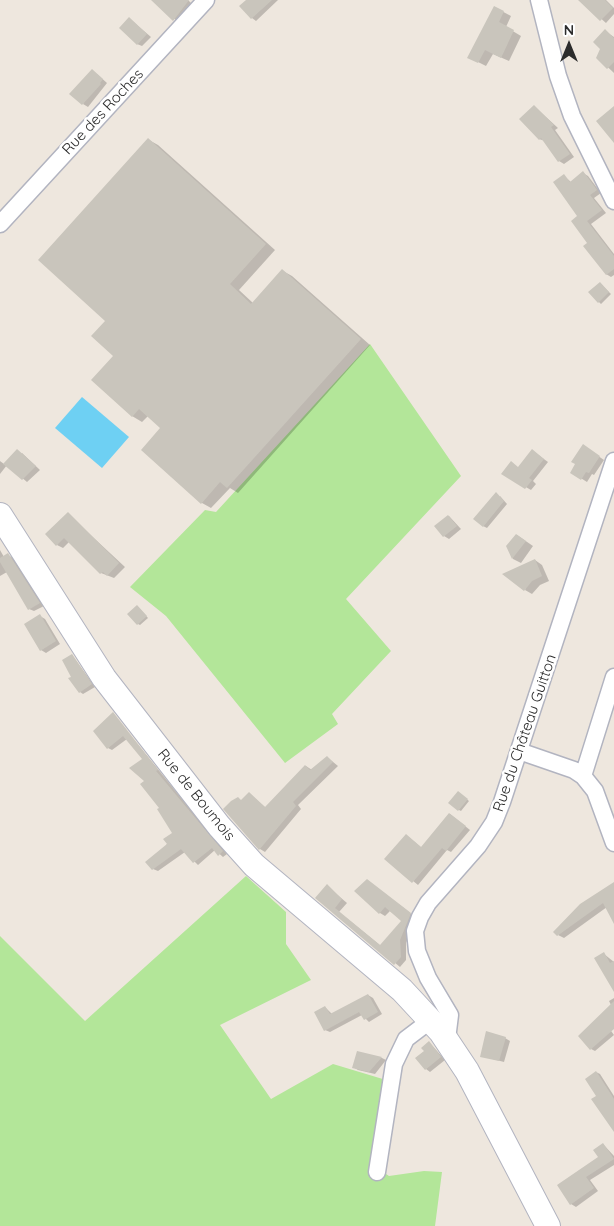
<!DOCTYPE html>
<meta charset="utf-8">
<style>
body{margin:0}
#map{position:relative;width:614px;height:1226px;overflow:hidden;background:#eee7de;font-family:Quicksand,sans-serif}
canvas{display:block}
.north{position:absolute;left:544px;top:20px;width:50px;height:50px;-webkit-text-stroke:4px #fff;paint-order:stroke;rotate:0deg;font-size:14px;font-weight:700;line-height:20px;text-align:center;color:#2c2c2c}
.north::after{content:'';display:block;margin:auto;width:18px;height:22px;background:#2c2c2c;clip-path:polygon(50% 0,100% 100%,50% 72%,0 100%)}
</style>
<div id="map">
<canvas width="614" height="1226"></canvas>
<div class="north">N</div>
</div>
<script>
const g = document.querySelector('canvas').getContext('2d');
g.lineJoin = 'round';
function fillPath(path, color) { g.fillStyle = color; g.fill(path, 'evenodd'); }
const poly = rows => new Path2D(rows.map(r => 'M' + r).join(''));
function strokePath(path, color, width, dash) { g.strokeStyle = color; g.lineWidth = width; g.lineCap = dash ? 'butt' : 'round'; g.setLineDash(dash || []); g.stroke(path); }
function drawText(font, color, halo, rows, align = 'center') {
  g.font = font + ' Quicksand,sans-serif'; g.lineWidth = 5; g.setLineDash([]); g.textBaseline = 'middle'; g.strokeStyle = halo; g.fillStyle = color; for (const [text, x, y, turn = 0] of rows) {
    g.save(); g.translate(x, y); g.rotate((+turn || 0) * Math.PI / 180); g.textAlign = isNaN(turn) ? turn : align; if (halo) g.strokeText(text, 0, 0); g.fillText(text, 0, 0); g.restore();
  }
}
fillPath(poly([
 [370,344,461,476,346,599,391,651,332,714,338,724,285,763,166,616,130,587,205,510,216,512],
 [246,876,286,912,286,944,311,980,220,1025,271,1099,333,1064,386,1080,373,1165,389,1176,424,1171,442,1172,435,1226,0,1226,0,936,85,1021]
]), '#b3e699');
fillPath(poly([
 [82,397,129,437,102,468,55,428]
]), '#6ed0f3');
fillPath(poly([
 [153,0,188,0,192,4,178,22],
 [248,0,278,0,256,21,252,18],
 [580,0,606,0,614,8,614,14,606,23],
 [494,7,511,16,506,27,521,36,509,61,493,54,486,66,476,61],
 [130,19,151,37,142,46,137,44],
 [605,31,614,37,614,73,597,57,602,49],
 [97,74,107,83,88,107,83,104],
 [534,106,558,128,555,130,574,157,564,164,559,161,545,141,539,139],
 [149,140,158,145,275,250,239,290,253,303,283,271,292,276,370,345,238,493,230,488,211,508,202,503,162,428,148,416,142,422,132,416,107,321],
 [583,173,588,176,601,193,594,198,606,213,591,224,614,254,614,275,611,277,606,274,589,243,564,176,571,182],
 [602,285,611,294,601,304,589,292],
 [588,449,604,460,594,475,592,474,587,482,571,472],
 [22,453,40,470,27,482,7,465,0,474,0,461,4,464],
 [537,454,548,462,533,481,536,484,531,490,503,474,519,468],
 [500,496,507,504,487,528,483,526],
 [68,514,125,567,114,578,101,573,69,542,63,548,57,545],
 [449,516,461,529,449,539,444,536],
 [517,535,533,546,521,563,513,559,508,546],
 [0,550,4,557,8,555,13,558,44,606,34,611,29,609,7,572,0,576],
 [535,560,542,565,549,581,540,585,532,594,525,590],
 [139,608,148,618,140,625,138,624],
 [40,616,45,619,60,644,46,653,41,650],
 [72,655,95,687,83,694,80,692,73,677],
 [113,714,227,854,223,857,215,850,198,865,185,852,158,871,153,869,173,833,146,781,144,759,127,739,112,750,108,748],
 [327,757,338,766,298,805,301,809,265,852,260,849,242,801,250,794,266,808,306,766,312,770],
 [460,794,469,801,461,811,459,810],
 [450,814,470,830,451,852,447,850,418,885,386,859,406,835,422,848],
 [614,883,614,921,607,907,564,938,558,935],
 [327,886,347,903,339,912,381,946,403,921,390,911,385,916,380,913,356,891,400,905,416,918,406,943,406,960,400,967,317,898],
 [604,954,614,962,614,989],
 [368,995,373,998,382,1014,369,1022,362,1015,330,1032,325,1030,325,1007,332,1014],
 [614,998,614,1019,606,1024,614,1035,595,1051,591,1049,611,1005,609,1001],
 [505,1038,510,1041,504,1062,481,1056],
 [429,1042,445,1060,430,1072,426,1069,425,1052],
 [358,1053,382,1058,386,1060,375,1074,358,1070,353,1067],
 [596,1072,600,1074,614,1096,614,1124],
 [603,1144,614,1156,614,1165,590,1180,598,1191,576,1207,571,1204,559,1186,599,1157]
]), '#0003');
fillPath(poly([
 [151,0,189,0,173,21],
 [246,0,272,0,251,19,239,6],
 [578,0,605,0,613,8,600,21],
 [494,6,504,11,499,22,514,30,501,58,485,50,478,63,467,58],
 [129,17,147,34,137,45,119,28],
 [605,29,614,38,614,62,607,69,596,58,600,49,593,42],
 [92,69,103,79,100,83,101,84,82,105,69,94],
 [534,105,554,125,551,127,570,154,558,162,541,138,539,140,519,119],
 [614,106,614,143,596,121],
 [148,138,266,244,230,284,251,304,282,269,361,339,227,488,220,482,201,504,141,450,160,428,139,409,132,417,91,380,113,356,91,336,105,321,38,260],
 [583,171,597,190,590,195,602,210,587,221,614,256,614,269,606,275,583,246,587,243,571,221,577,216,553,182,564,174,570,182],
 [600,282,609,292,598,303,588,292],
 [583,444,600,456,589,473,586,472,581,480,570,473,575,464,571,462],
 [17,449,36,466,22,480,3,464],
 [532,449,544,459,529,478,532,480,525,489,501,474,511,461,518,467],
 [496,492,504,501,483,527,473,519],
 [68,512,119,563,107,576,103,572,100,574,64,538,56,546,45,534],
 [448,515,457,526,443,537,434,526],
 [516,534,526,541,512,559,506,546],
 [8,553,40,603,28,610,0,562,0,558],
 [535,559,542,576,532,581,524,591,502,574],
 [137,605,147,616,137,625,127,614],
 [40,614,56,641,40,651,24,624],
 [72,654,92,684,79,693,68,678,71,677,62,660],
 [113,712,158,770,156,771,223,851,218,856,212,848,193,863,181,849,152,870,145,862,167,844,163,839,172,833,157,809,159,808,140,784,144,781,129,768,142,759,123,736,107,749,93,731],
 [327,756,333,762,293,802,296,806,259,850,223,809,231,801,238,797,241,800,249,792,265,807,305,765,310,770],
 [458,791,468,799,458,811,448,803],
 [449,813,466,826,446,851,442,848,412,883,384,859,406,834,421,847],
 [367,879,411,913,400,940,401,957,394,965,315,898,327,884,342,899,335,908,380,945,401,921,385,907,379,914,354,891],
 [614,882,614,924,603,903,557,936,553,932,580,904],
 [604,952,610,963,614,961,614,992,594,958],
 [368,994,378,1012,364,1020,359,1012,324,1031,314,1012,325,1006,330,1014],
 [614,1001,614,1029,590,1050,578,1036],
 [486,1031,506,1037,499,1061,480,1057],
 [429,1041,441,1057,425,1070,415,1058,424,1051,421,1048],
 [357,1051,382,1057,369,1072,352,1068],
 [596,1071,614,1099,614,1132,591,1099,596,1096,585,1079],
 [603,1143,614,1159,586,1177,594,1188,570,1205,557,1185,598,1157,593,1150]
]), '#c9c5bc');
const street = poly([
 [539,0,558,76,572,116,614,201],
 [0,224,206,0],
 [519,751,574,770,583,776,595,791,614,843],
 [583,776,614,677],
 [447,1039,450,1015,428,978,417,951,415,931,420,917,428,903,478,846,494,822,502,802,614,461],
 [377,1172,394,1064,406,1039,431,1020]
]);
const secondary = poly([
 [0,515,104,678,219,826,254,865,402,990,441,1032,467,1071,548,1226]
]);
strokePath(street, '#b2b4c0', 19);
strokePath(secondary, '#b2b4c0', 26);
strokePath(street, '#fff', 16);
strokePath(secondary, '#fff', 24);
drawText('15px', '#2c2c2c', '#fff', [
 ["Rue des Roches",103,112,-47],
 ["Rue du Château Guitton",525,733,-71],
 ["Rue de Boumois",196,795,51]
]);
</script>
